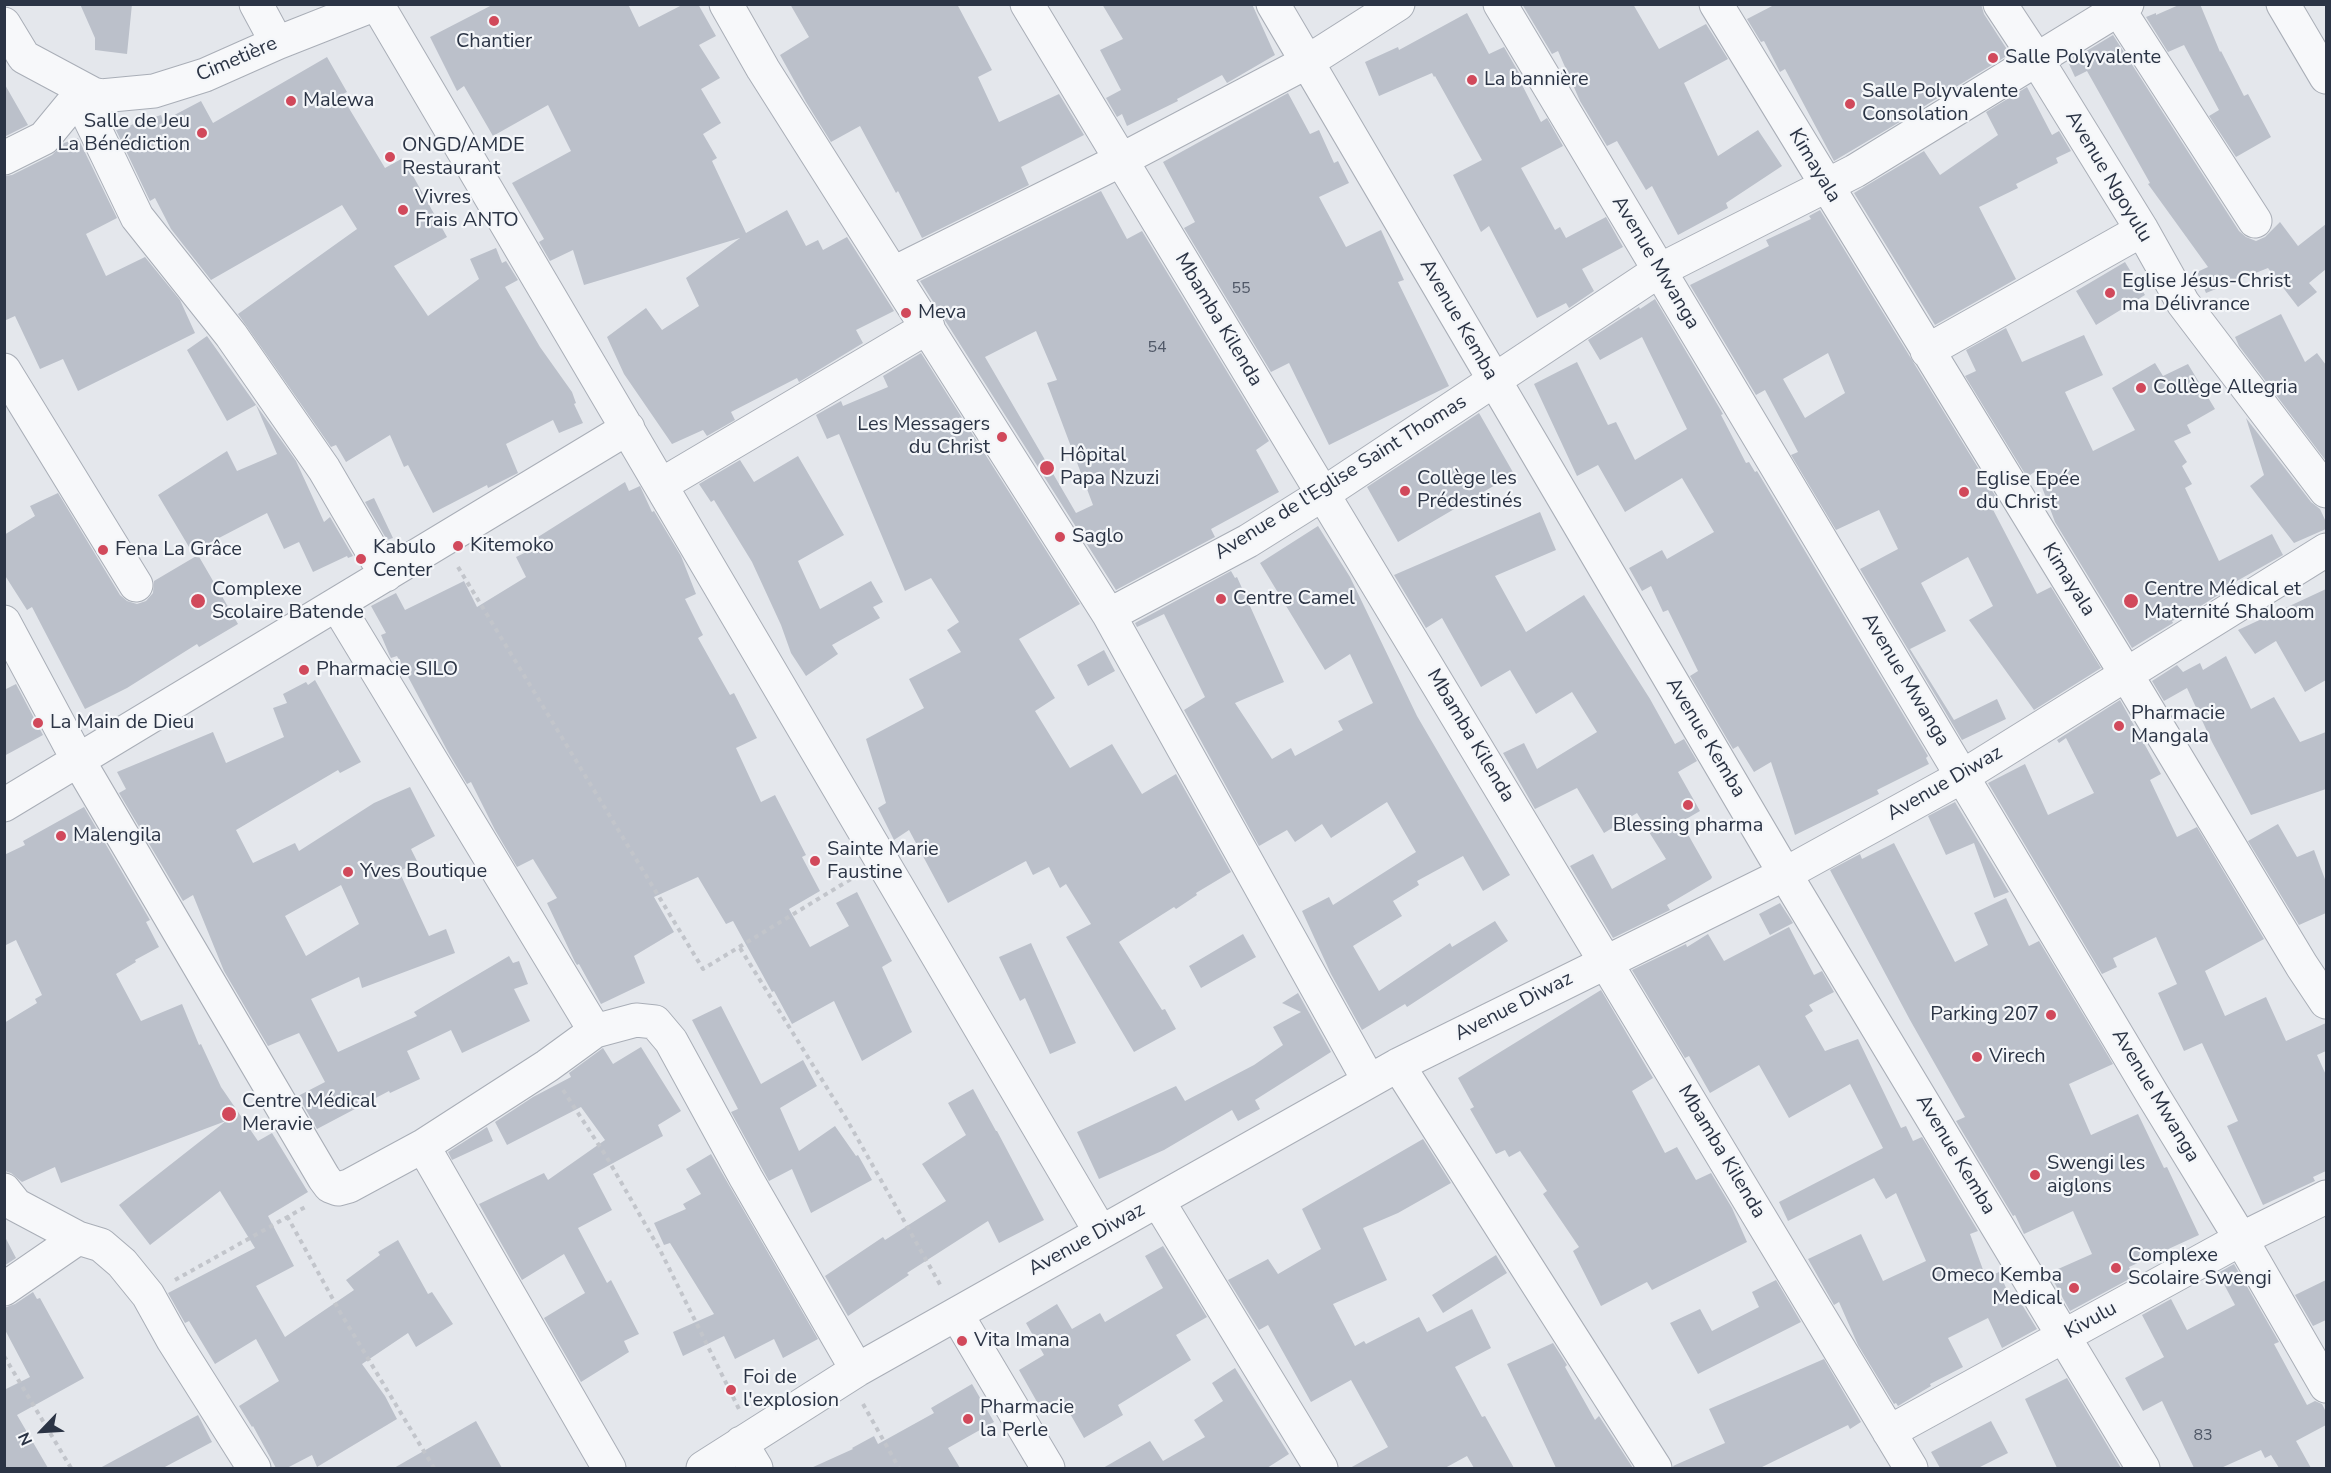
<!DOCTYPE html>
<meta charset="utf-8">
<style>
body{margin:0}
#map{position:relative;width:2331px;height:1473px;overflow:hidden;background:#e4e7ec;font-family:"Nunito Sans",sans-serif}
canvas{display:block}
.frame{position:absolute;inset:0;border:6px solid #2b3445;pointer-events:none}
.north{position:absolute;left:12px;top:1401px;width:60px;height:60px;-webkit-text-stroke:4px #f4f6f9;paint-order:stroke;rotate:245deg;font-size:16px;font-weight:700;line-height:24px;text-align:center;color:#2b3445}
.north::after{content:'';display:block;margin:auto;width:21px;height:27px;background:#2b3445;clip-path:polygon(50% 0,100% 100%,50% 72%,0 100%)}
</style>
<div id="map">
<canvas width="2331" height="1473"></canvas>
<div class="frame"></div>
<div class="north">N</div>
</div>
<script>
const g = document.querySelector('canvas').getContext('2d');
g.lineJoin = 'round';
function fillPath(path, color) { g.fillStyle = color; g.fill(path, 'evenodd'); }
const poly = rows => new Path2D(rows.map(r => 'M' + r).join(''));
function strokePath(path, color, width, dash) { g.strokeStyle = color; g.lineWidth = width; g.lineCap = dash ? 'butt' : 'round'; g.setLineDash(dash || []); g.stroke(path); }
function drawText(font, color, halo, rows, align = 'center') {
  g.font = font + ' "Nunito Sans",sans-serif'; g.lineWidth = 4.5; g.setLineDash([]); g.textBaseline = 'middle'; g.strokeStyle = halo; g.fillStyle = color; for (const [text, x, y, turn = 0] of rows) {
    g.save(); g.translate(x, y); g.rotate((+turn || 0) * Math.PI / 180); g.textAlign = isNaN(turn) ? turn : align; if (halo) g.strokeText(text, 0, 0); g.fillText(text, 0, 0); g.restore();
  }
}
fillPath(poly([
 [80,4,132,4,127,54,95,50,95,38],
 [494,4,628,4,639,27,684,4,698,4,716,36,699,45,720,78,701,89,721,123,703,134,717,158,712,161,746,233,787,210,806,246,818,240,823,250,847,237,894,311,856,330,863,343,799,382,797,378,731,412,735,420,707,436,703,430,672,444,624,374,607,337,646,308,662,330,699,306,686,278,740,238,584,285,573,250,550,261,539,242,544,239,512,183,571,151,548,105,493,136,464,86,457,91,430,37],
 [790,4,957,4,992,70,978,77,999,122,1059,94,1084,135,1021,167,1029,185,922,238,898,191,896,193,860,126,831,142,806,102,780,55,809,37],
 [1102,4,1252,4,1275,55,1227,83,1222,75,1177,99,1178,101,1127,126,1122,114,1117,117,1106,98,1121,90,1100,50,1123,39],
 [1522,4,1633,4,1659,49,1706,24,1728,59,1684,83,1718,156,1758,130,1782,166,1726,203,1728,208,1678,235,1652,186,1646,190,1617,141,1607,146,1580,101,1558,51,1552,54],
 [1776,4,1981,4,1984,14,2010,54,1923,107,1901,117,1903,120,1834,161,1785,69,1780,72,1764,41,1761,42,1747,19],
 [2181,4,2200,4,2220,52,2221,51,2244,96,2248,94,2271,137,2236,157,2209,116,2219,110,2184,45,2168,52,2146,17,2156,13,2156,15],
 [1467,13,1489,54,1504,47,1519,73,1517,75,1541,122,1547,118,1563,146,1521,168,1555,230,1560,227,1566,238,1606,217,1623,247,1582,269,1594,291,1569,308,1566,303,1537,318,1489,226,1481,232,1453,175,1482,160,1435,76,1434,77,1432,73,1379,96,1365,62,1398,47,1399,50],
 [2113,35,2239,231,2246,237,2256,241,2265,237,2280,222,2298,246,2326,224,2326,269,2309,283,2317,292,2298,307,2268,268,2206,293,2197,272,2208,267,2148,184,2150,183,2087,71,2075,77,2068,62],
 [327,57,347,92,341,95,385,168,403,158,447,237,394,266,428,316,479,279,470,259,496,248,502,263,506,261,518,280,505,287,540,347,572,392,576,403,574,404,583,423,559,433,553,420,506,444,518,473,488,488,487,485,433,513,408,465,404,467,390,435,346,462,336,445,331,447,238,314,357,229,342,205,211,280,171,229,155,198,150,201,116,130,161,115,163,121,201,101,213,123],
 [4,83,28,125,4,137],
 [2027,87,2052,135,2059,131,2071,151,2056,158,2058,163,2016,184,2018,188,1979,207,2016,279,1935,325,1854,193,1924,151,1940,175,1998,135,1986,112],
 [1288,93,1310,134,1319,130,1334,163,1338,161,1349,183,1319,197,1346,247,1381,230,1404,280,1398,282,1449,386,1329,445,1289,363,1271,372,1184,228,1195,222,1163,162],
 [78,138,117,218,86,234,106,276,145,257,180,300,195,333,78,391,63,359,40,369,15,316,4,321,4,176,12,175,52,155,64,143],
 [1101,191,1127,239,1142,231,1269,441,1256,450,1279,492,1211,529,1215,537,1116,590,920,281],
 [1036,331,1057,380,1047,383,1093,505,1076,513,985,357],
 [1820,210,1996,497,1989,502,2037,594,2051,587,2101,668,2034,710,1969,620,1993,606,1968,557,1921,583,1946,631,1910,649,1954,720,1997,699,2006,719,1962,740,1860,569,1898,549,1879,510,1836,530,1791,455,1798,452,1765,390,1756,395,1690,285,1769,246,1766,240,1811,219,1809,216],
 [1828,353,1845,393,1805,418,1783,379],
 [2125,262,2145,295,2096,325,2076,291],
 [1655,299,1723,414,1721,415,1746,463,1749,462,1755,472,1757,471,1928,756,1926,758,1929,764,1877,790,1879,794,1795,835,1771,762,1754,772,1738,746,1733,749,1690,676,1698,671,1668,610,1663,612,1651,586,1642,591,1629,568,1662,550,1667,559,1714,532,1682,478,1625,512,1598,465,1577,476,1534,384,1577,362,1608,425,1616,422,1635,460,1687,429,1642,337,1600,360,1588,340,1639,307,1640,309],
 [2281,314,2305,362,2317,353,2326,365,2326,461,2239,346,2235,337],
 [2006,328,2022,362,2084,335,2103,375,2065,392,2093,451,2135,430,2112,388,2155,363,2163,376,2188,364,2215,409,2187,425,2191,433,2174,441,2187,462,2182,466,2192,484,2185,488,2219,561,2272,534,2283,555,2221,590,2223,592,2188,614,2172,621,2173,623,2132,648,2055,522,2036,471,2027,477,1965,376,1976,371,1966,350],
 [207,336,296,461,324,522,330,517,353,556,348,558,347,556,313,572,299,542,284,549,267,513,192,552,158,495,227,451,237,471,277,454,256,405,227,421,187,350],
 [921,353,1080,604,1019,639,1055,698,1035,711,1070,768,1112,744,1142,794,1176,774,1231,872,1196,893,1197,895,1176,909,1174,907,1119,942,1162,1010,1165,1009,1176,1029,1134,1052,1066,937,1091,924,1066,884,1060,888,1049,867,1033,875,1026,861,948,903,909,830,894,840,878,808,886,803,866,739,924,708,909,679,961,652,947,630,959,622,931,578,905,591,839,434,827,439,816,415,841,401,843,406,888,387,883,376],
 [1479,413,1514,474,1398,542,1367,487],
 [2246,418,2311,502,2320,509,2326,522,2326,529,2294,543,2250,486,2264,475],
 [798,456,844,535,798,561,820,609,871,581,883,602,873,607,880,618,832,645,838,654,806,676,791,653,781,625,752,562,714,500,711,502,699,484,740,460,754,482],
 [625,482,629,491,640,486,652,512,654,511,681,556,696,594,685,599,703,635,698,638,730,695,734,693,757,738,736,748,761,802,775,795,806,855,802,857,820,891,789,909,810,947,849,926,836,903,857,892,892,961,882,967,912,1032,862,1061,834,1001,792,1024,774,991,772,992,733,921,726,924,698,877,654,897,674,932,634,956,645,983,601,1004,579,964,577,965,575,962,547,903,557,898,533,859,517,867,495,830,471,782,467,784,448,752,397,656,391,658,389,654,381,635,386,633,371,606,396,593,405,610,464,581,477,607,526,577,516,557,543,544,538,537],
 [58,493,120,595,127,601,137,604,146,601,153,593,154,581,198,555,238,624,199,647,197,644,127,688,85,709,32,607,27,610,4,574,4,535,35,516,30,506],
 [374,498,393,538,387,540,365,502],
 [1540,512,1556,550,1495,576,1526,632,1584,595,1650,699,1675,744,1684,739,1697,761,1678,772,1700,811,1681,822,1712,877,1711,879,1667,905,1670,910,1613,938,1570,866,1593,854,1612,889,1666,859,1637,813,1604,833,1577,788,1535,809,1503,753,1524,743,1537,769,1597,732,1572,692,1536,714,1510,670,1481,687,1442,618,1426,628,1394,575],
 [1318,526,1350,577,1417,716,1510,875,1483,891,1463,856,1417,881,1419,885,1393,901,1402,916,1353,946,1379,991,1450,943,1452,947,1495,921,1508,941,1407,1007,1405,1004,1362,1030,1331,974,1302,911,1329,897,1333,905,1416,852,1387,802,1331,838,1322,824,1295,842,1287,830,1259,846,1184,710,1205,697,1164,614,1137,627,1135,623,1231,571,1235,578,1237,577,1284,682,1235,703,1272,759,1291,748,1295,756,1343,730,1338,721,1373,703,1350,654,1325,670,1260,563],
 [2326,589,2326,680,2305,692,2276,641,2255,654,2238,630],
 [1104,650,1115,671,1088,686,1077,665],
 [2226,656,2251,709,2274,697,2300,742,2326,732,2326,789,2251,815,2212,742,2187,688,2164,701,2152,681,2177,665,2183,672,2200,663,2203,670],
 [315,680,361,762,340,773,338,770,236,830,253,863,295,843,299,851,374,803,410,787,435,836,411,849,418,863,399,871,429,936,446,929,455,953,362,988,359,977,311,999,338,1052,417,1016,414,1012,509,956,513,963,519,961,528,984,514,989,530,1021,462,1053,451,1030,407,1051,420,1079,390,1093,389,1091,317,1129,298,1096,325,1082,299,1033,268,1046,224,971,193,895,183,901,119,793,126,789,117,772,213,732,226,763,284,737,273,708,287,703,283,694,306,682,308,685],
 [341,885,359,924,306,956,285,916],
 [16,684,43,735,4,756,4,690],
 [2120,700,2161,774,2150,780,2177,837,2197,827,2264,939,2205,971,2225,1016,2266,997,2286,1041,2326,1023,2326,1051,2317,1055,2326,1075,2326,1171,2313,1177,2315,1181,2263,1205,2227,1126,2238,1121,2202,1043,2184,1051,2158,993,2177,984,2156,937,2113,958,2117,967,2102,974,1988,783,2025,764,2048,815,2094,793,2066,738,2059,743,2057,740],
 [1955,802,2009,892,1994,898,1974,843,1946,855,1928,816],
 [84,807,150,920,146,922,159,947,135,960,136,962,116,974,141,1021,182,1004,199,1045,201,1044,221,1087,258,1141,272,1133,308,1192,268,1216,294,1266,256,1286,285,1337,354,1290,346,1280,380,1255,378,1252,398,1240,428,1294,432,1292,453,1324,416,1347,408,1333,362,1364,385,1396,397,1419,317,1467,312,1455,287,1468,276,1468,253,1426,252,1427,239,1406,279,1381,256,1339,215,1364,189,1321,185,1323,168,1293,255,1248,220,1191,150,1245,119,1205,226,1121,61,1183,55,1167,22,1182,11,1173,7,1172,4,1168,4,1023,37,1003,35,999,42,995,16,940,4,946,4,855,25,845,23,841],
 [2278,824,2297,857,2314,850,2326,882,2326,913,2299,925,2248,841],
 [1894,843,1955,962,1988,945,1974,913,2006,898,2029,946,2039,941,2113,1064,2069,1084,2091,1135,2138,1114,2164,1168,2167,1167,2199,1235,2129,1267,2133,1277,2070,1311,2049,1273,2092,1254,2073,1211,2024,1234,2015,1215,2013,1216,1956,1121,1965,1117,1910,1020,1830,870,1860,854,1862,859],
 [1780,903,1793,923,1770,935,1759,914],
 [1789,927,1814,975,1822,971,1834,992,1809,1005,1813,1011,1805,1016,1825,1051,1858,1039,1901,1128,1906,1126,1913,1141,1922,1137,1978,1231,1970,1234,1986,1278,1999,1272,2014,1306,2021,1303,2037,1329,2002,1348,1988,1318,1948,1338,1963,1367,1930,1384,1931,1386,1898,1406,1896,1403,1894,1404,1858,1345,1839,1302,1834,1305,1808,1259,1861,1234,1883,1281,1926,1261,1896,1193,1886,1199,1874,1178,1788,1221,1779,1202,1883,1148,1850,1084,1789,1118,1759,1065,1710,1093,1689,1056,1685,1058,1632,970,1686,944,1687,947,1708,934,1724,961],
 [1243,934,1256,957,1201,988,1189,966],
 [1031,943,1076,1043,1050,1054,1025,998,1020,1001,999,957],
 [1601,990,1653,1078,1632,1091,1665,1153,1677,1147,1696,1180,1711,1173,1732,1208,1747,1242,1652,1290,1647,1282,1601,1306,1573,1251,1579,1247,1543,1194,1547,1191,1520,1151,1509,1157,1505,1150,1496,1154,1470,1109,1474,1107,1458,1078],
 [1298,993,1331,1052,1255,1100,1260,1109,1238,1121,1232,1110,1164,1150,1099,1179,1077,1132,1176,1086,1185,1101,1254,1065,1283,1045,1273,1027,1301,1012,1282,1003],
 [721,1006,761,1084,803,1060,817,1086,780,1108,799,1151,835,1126,856,1156,858,1155,872,1180,811,1213,792,1169,769,1181,731,1112,738,1109,692,1020],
 [641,1047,681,1111,658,1125,663,1136,593,1174,612,1210,578,1228,607,1283,611,1280,639,1334,624,1341,629,1352,581,1382,544,1318,585,1293,564,1254,522,1280,479,1204,544,1173,548,1180,605,1140,581,1107,507,1145,495,1122,533,1097,571,1077,569,1073,603,1048,613,1064],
 [973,1089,996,1131,997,1131,1044,1220,999,1243,988,1221,907,1273,909,1275,848,1316,825,1276,883,1237,885,1240,946,1201,922,1164,966,1135,948,1103],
 [487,1127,493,1141,452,1160,448,1152],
 [1423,1139,1451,1183,1398,1213,1363,1228,1387,1280,1333,1304,1355,1346,1364,1341,1366,1344,1419,1317,1427,1332,1472,1309,1491,1348,1455,1367,1482,1417,1485,1416,1514,1468,1474,1468,1467,1456,1445,1468,1350,1468,1388,1447,1351,1380,1311,1402,1268,1325,1259,1330,1228,1280,1268,1259,1278,1274,1321,1249,1302,1209],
 [711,1154,818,1339,783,1358,774,1339,735,1359,724,1336,683,1356,673,1332,714,1314,670,1243,664,1245,654,1223,686,1209,683,1204,701,1194,686,1169],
 [4,1235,16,1258,4,1266],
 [1163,1246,1207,1317,1176,1335,1191,1360,1118,1405,1123,1415,1084,1438,1061,1398,1041,1409,1019,1370,1044,1355,1026,1323,1057,1304,1072,1329,1100,1313,1105,1322,1163,1288,1145,1256],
 [1496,1255,1507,1273,1443,1313,1432,1295],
 [2234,1264,2279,1342,2274,1344,2307,1405,2315,1401,2322,1404,2326,1412,2326,1425,2296,1441,2311,1468,2279,1468,2271,1455,2265,1458,2261,1450,2221,1468,2194,1468,2162,1401,2143,1411,2125,1378,2164,1357,2142,1315,2171,1299,2187,1330,2235,1305,2218,1273],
 [1776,1280,1801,1322,1698,1374,1670,1323,1700,1309,1712,1331,1759,1307,1752,1292],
 [2326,1280,2326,1320,2313,1326,2295,1295],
 [33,1292,37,1299,40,1298,84,1378,17,1415,48,1468,4,1468,4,1390,30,1377,4,1328,4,1308,15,1304],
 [1553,1343,1567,1365,1565,1367,1595,1420,1599,1416,1633,1468,1556,1468,1507,1364],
 [1824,1359,1861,1422,1850,1429,1848,1425,1760,1468,1674,1468,1673,1466,1725,1443,1709,1409],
 [1235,1368,1289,1454,1267,1468,1103,1468,1150,1441,1163,1461,1205,1437,1194,1420,1223,1401,1212,1383],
 [2067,1378,2121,1468,2057,1468,2025,1399],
 [972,1384,994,1422,948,1448,960,1468,811,1468,853,1449,852,1448,874,1436,878,1444,934,1413,931,1408],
 [198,1415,212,1442,163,1468,100,1468],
 [476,1421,502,1468,394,1468],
 [1991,1421,2008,1453,1978,1468,1940,1468,1931,1452]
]), '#bbc0ca');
const minor = poly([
 [256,4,277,43],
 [377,4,1100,1231],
 [726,4,763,69,1109,615,1369,1081],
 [1027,4,1911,1468],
 [1273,4,1785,874,2143,1468],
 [1500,4,2154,1097,2241,1239,2326,1386],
 [1716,4,2126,674,2302,966,2326,1002],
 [2000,4,2037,60,2142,230,2183,303,2326,491],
 [2283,4,2326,77],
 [2119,10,2255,221],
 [4,24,24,57,93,94,101,96,154,91,205,75,277,43,376,4],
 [93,94,90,119,137,217,231,335,324,469,386,575],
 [4,158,44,138,77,98,93,94],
 [894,273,1121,160,1307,62,1398,4],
 [1927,351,2142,230],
 [4,370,136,585],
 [661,485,928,327],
 [337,605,595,1031,636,1020,655,1022,671,1041,746,1178,857,1370],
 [1109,615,1248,541,1323,494,1660,270,1855,171,2127,4],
 [4,622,78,760,324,1178,330,1186,338,1189,349,1186,423,1146,609,1468],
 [4,805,628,428],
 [1398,1065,1655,1468],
 [423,1146,547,1066,595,1031],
 [4,1190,16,1205,78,1238,101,1245,122,1263,148,1295,173,1340,254,1468],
 [1158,1201,1321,1468],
 [4,1289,78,1238],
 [957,1315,1048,1468],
 [1889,1432,2241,1239,2326,1197],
 [741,1443,756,1468],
 [703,1468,857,1370,1398,1065,1785,874,1963,776,2326,550]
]);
strokePath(minor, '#a9aeb7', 35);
strokePath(poly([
 [458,567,703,969,856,876],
 [740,948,847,1120,942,1288],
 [563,1090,606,1156,660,1250,739,1409],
 [287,1216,340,1312,434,1468],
 [175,1280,307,1206],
 [4,1356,71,1468],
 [863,1404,899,1468]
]), '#c2c5cb', 4, [4.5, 4.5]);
strokePath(minor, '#f7f8fa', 33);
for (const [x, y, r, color] of [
 [494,21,6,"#d1495b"],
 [1993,58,6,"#d1495b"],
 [1472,80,6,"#d1495b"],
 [291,101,6,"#d1495b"],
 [1850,104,6,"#d1495b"],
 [202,133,6,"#d1495b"],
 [390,157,6,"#d1495b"],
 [403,210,6,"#d1495b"],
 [2110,293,6,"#d1495b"],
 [906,313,6,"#d1495b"],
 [2141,388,6,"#d1495b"],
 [1002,437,6,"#d1495b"],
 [1047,468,8,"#d1495b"],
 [1405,491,6,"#d1495b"],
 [1964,492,6,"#d1495b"],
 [1060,537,6,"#d1495b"],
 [458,546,6,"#d1495b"],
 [103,550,6,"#d1495b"],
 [361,559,6,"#d1495b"],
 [1221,599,6,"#d1495b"],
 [198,601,8,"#d1495b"],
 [2131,601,8,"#d1495b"],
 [304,670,6,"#d1495b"],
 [38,723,6,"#d1495b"],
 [2119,726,6,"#d1495b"],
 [1688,805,6,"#d1495b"],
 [61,836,6,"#d1495b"],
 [815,861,6,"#d1495b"],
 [348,872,6,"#d1495b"],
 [2051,1015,6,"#d1495b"],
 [1977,1057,6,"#d1495b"],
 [229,1114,8,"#d1495b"],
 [2035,1175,6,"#d1495b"],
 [2116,1268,6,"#d1495b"],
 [2074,1288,6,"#d1495b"],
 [962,1341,6,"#d1495b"],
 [731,1390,6,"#d1495b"],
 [968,1419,6,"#d1495b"]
]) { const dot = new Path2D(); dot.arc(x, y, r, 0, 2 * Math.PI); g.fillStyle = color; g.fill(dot); strokePath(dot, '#f4f6f9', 2); }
drawText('16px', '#4f5766', null, [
 ["55",1241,289],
 ["54",1157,348],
 ["83",2203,1436]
]);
drawText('20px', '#2b3445', '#f4f6f9', [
 ["Chantier",494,42,"center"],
 ["Salle Polyvalente",2005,58],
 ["La bannière",1484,80],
 ["Salle Polyvalente",1862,92],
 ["Consolation",1862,115],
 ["Malewa",303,101],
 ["Salle de Jeu",190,122,"right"],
 ["La Bénédiction",190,145,"right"],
 ["ONGD/AMDE",402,146],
 ["Restaurant",402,169],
 ["Vivres",415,198],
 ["Frais ANTO",415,221],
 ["Eglise Jésus-Christ",2122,282],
 ["ma Délivrance",2122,305],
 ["Meva",918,313],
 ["Collège Allegria",2153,388],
 ["Les Messagers",990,425,"right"],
 ["du Christ",990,448,"right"],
 ["Hôpital",1060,456],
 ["Papa Nzuzi",1060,479],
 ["Collège les",1417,479],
 ["Prédestinés",1417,502],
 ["Eglise Epée",1976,480],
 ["du Christ",1976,503],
 ["Saglo",1072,537],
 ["Kitemoko",470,546],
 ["Kabulo",373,548],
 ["Center",373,571],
 ["Fena La Grâce",115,550],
 ["Complexe",212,590],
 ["Scolaire Batende",212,613],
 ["Centre Médical et",2144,590],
 ["Maternité Shaloom",2144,613],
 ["Centre Camel",1233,599],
 ["Pharmacie SILO",316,670],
 ["Pharmacie",2131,714],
 ["Mangala",2131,737],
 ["La Main de Dieu",50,723],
 ["Blessing pharma",1688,826,"center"],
 ["Malengila",73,836],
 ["Sainte Marie",827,850],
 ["Faustine",827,873],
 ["Yves Boutique",360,872],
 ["Parking 207",2039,1015,"right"],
 ["Virech",1989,1057],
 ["Centre Médical",242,1102],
 ["Meravie",242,1125],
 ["Swengi les",2047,1164],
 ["aiglons",2047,1187],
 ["Complexe",2128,1256],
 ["Scolaire Swengi",2128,1279],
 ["Omeco Kemba",2062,1276,"right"],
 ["Medical",2062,1299,"right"],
 ["Vita Imana",974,1341],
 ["Foi de",743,1378],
 ["l'explosion",743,1401],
 ["Pharmacie",980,1408],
 ["la Perle",980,1431]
], 'left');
drawText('20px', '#2b3445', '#f4f6f9', [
 ["Cimetière",237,60,-23],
 ["Kimayala",1814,166,59],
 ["Avenue Ngoyulu",2108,177,59],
 ["Avenue Mwanga",1655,263,59],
 ["Mbamba Kilenda",1218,320,59],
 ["Avenue Kemba",1458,320,60],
 ["Avenue de l'Eglise Saint Thomas",1341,478,-32],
 ["Kimayala",2068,580,58],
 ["Avenue Mwanga",1905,680,59],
 ["Mbamba Kilenda",1470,736,59],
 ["Avenue Kemba",1705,738,59],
 ["Avenue Diwaz",1945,784,-30],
 ["Avenue Diwaz",1514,1007,-27],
 ["Avenue Mwanga",2155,1096,59],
 ["Mbamba Kilenda",1721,1152,59],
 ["Avenue Kemba",1955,1155,59],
 ["Avenue Diwaz",1087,1240,-29],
 ["Kivulu",2091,1321,-29]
]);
</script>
